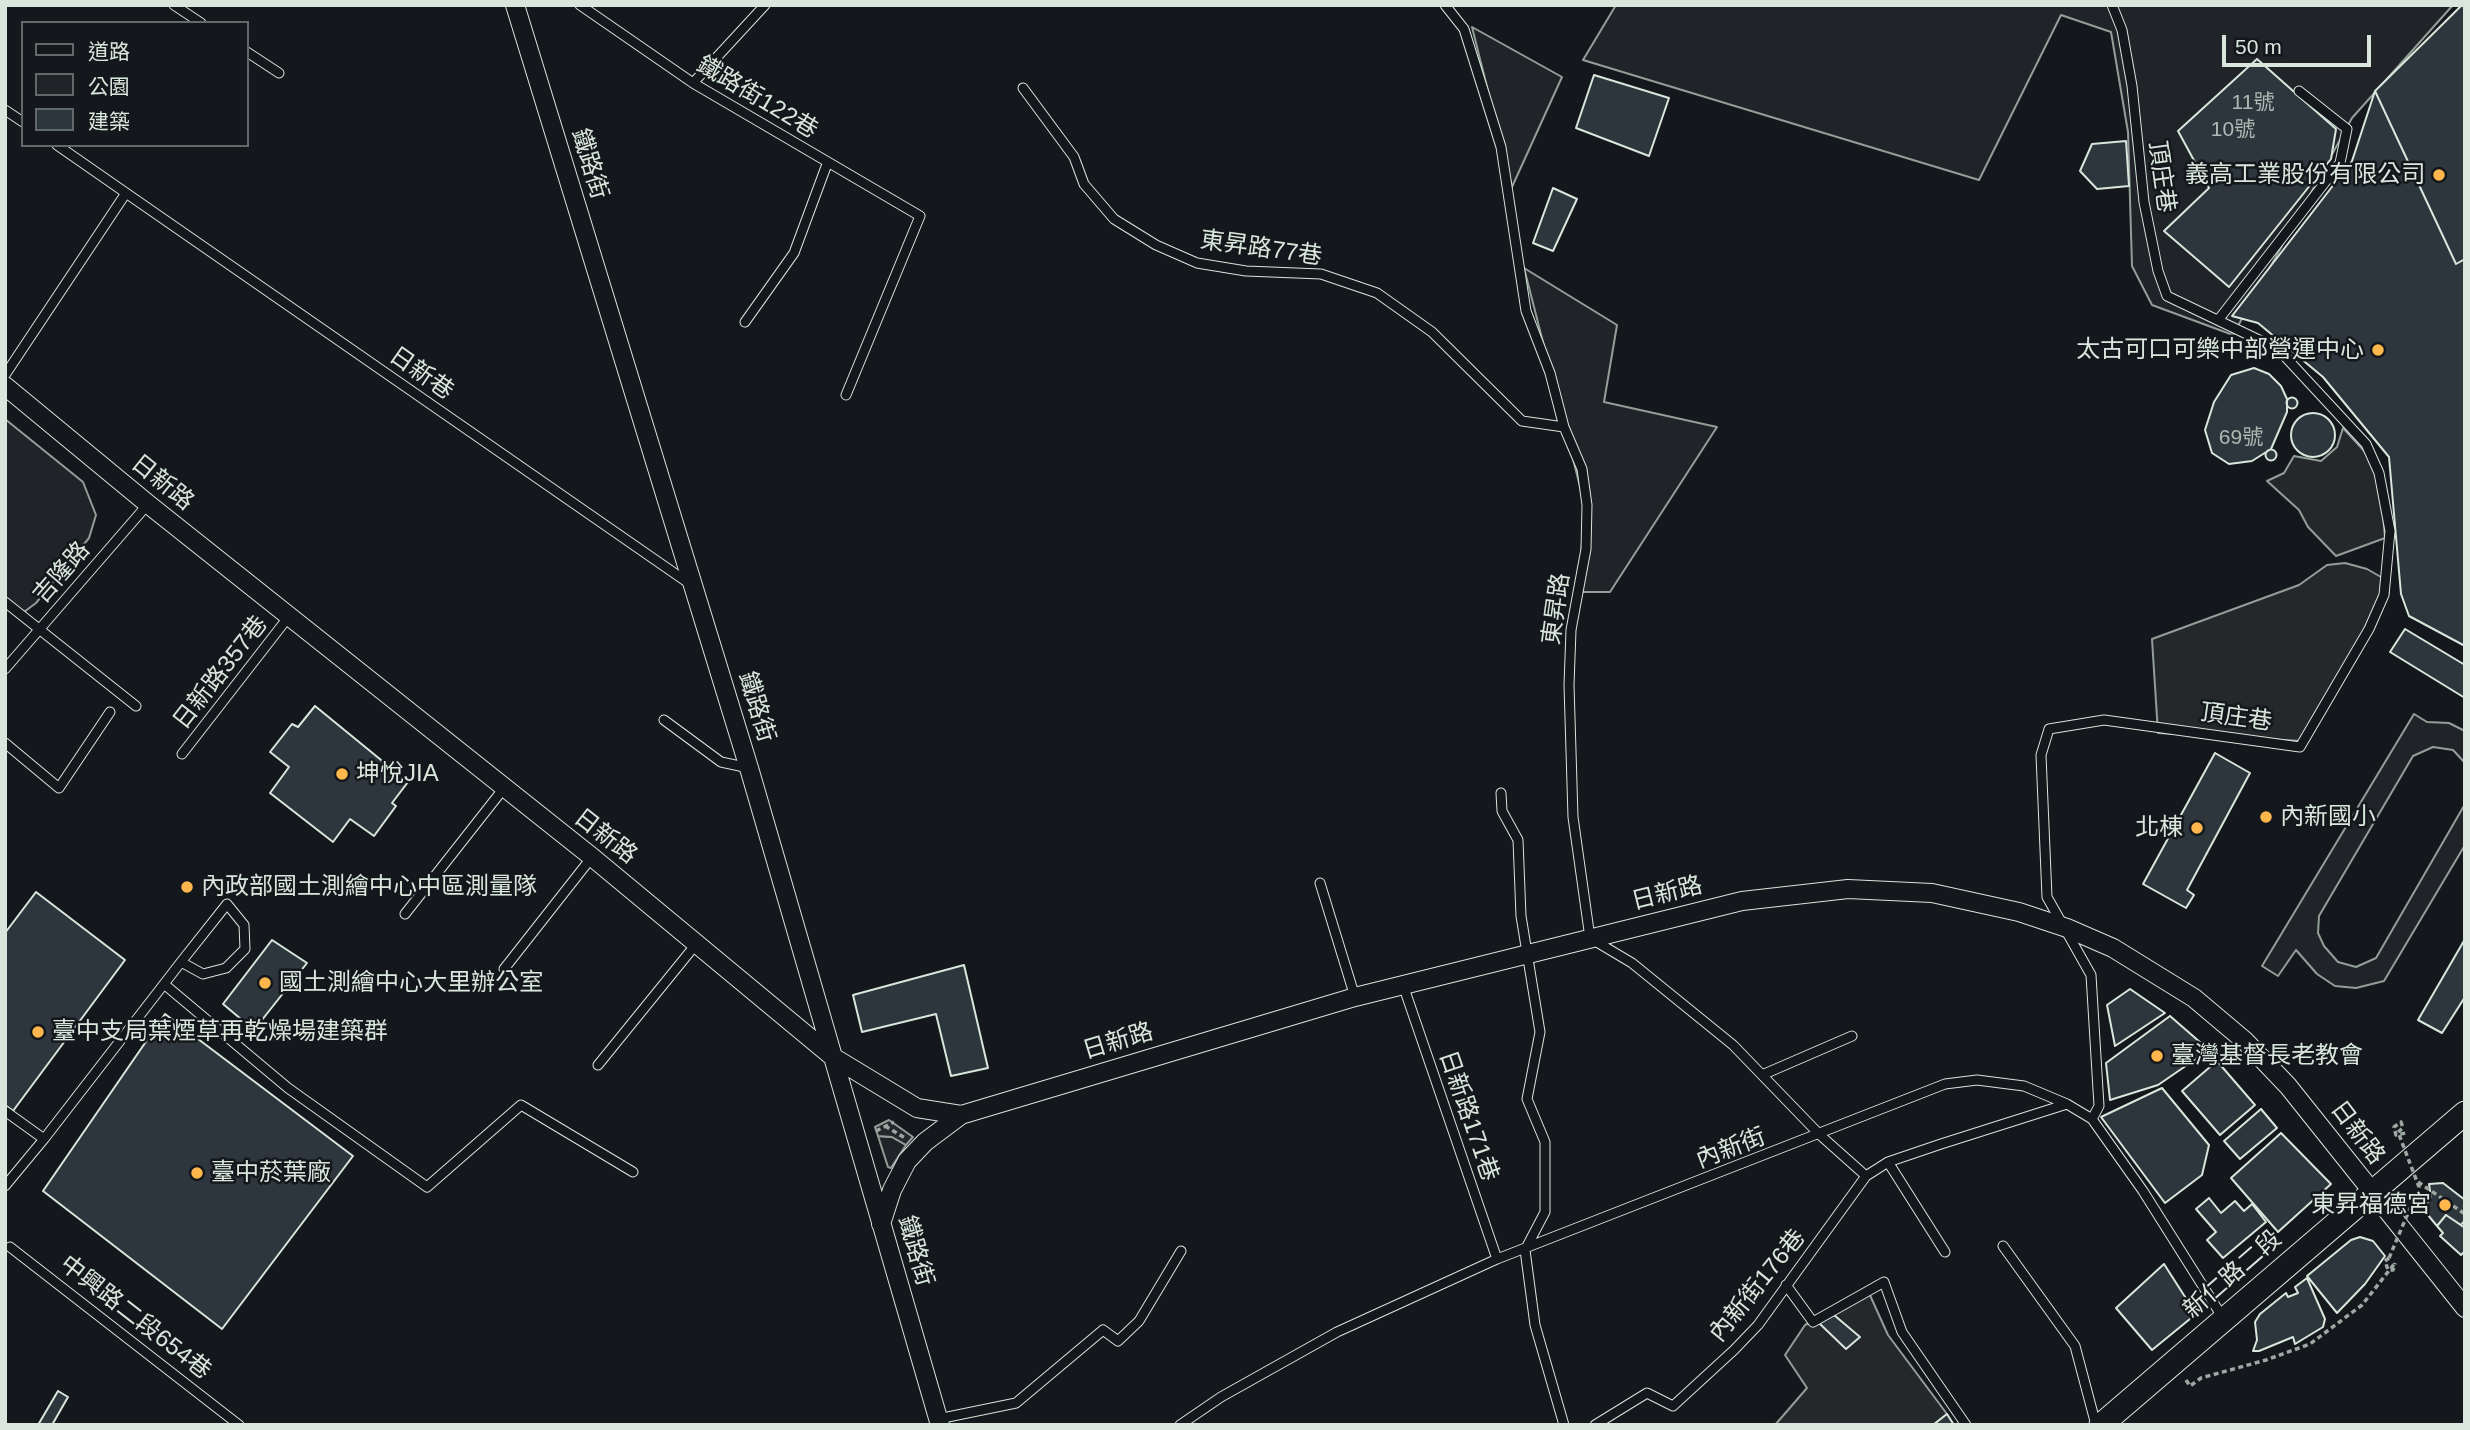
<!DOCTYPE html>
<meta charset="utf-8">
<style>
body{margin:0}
#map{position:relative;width:2470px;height:1430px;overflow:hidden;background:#14181c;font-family:Helvetica,"Noto Sans TC",sans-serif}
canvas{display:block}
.frame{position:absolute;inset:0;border:7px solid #d8e6dc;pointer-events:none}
.legend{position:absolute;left:21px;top:21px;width:228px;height:126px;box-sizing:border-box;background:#14181c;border:2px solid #626a69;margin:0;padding:9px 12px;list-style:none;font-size:21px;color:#d8e6dc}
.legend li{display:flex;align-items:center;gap:14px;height:35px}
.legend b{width:35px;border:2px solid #626a69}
.scale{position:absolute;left:2222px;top:35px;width:149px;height:32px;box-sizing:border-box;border:4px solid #d8e6dc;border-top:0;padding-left:9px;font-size:21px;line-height:24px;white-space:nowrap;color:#d8e6dc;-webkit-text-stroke:5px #14181c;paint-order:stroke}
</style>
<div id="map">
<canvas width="2470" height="1430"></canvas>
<div class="frame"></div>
<ul class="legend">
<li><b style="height:9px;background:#14181c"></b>道路</li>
<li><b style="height:19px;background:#202428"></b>公園</li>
<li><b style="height:19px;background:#2c363c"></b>建築</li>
</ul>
<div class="scale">50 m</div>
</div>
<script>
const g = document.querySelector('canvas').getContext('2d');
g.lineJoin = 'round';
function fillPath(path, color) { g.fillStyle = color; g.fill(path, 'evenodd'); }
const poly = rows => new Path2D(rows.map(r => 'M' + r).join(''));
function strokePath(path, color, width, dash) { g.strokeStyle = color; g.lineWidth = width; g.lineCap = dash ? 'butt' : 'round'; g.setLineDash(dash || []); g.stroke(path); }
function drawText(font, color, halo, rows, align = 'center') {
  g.font = font + ' Helvetica,"Noto Sans TC",sans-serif'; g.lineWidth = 5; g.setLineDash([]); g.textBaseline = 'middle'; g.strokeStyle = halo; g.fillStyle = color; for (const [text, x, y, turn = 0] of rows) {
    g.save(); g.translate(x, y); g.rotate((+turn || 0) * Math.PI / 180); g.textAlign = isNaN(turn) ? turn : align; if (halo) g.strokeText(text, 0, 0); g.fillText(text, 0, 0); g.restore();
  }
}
const green = poly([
 [1616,5,2453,5,2352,118,2233,335,2152,305,2132,266,2128,132,2111,32,2061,15,1979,180,1583,60,1616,5],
 [1472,27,1562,77,1512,187,1472,27],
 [1524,268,1617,325,1604,402,1717,427,1610,592,1578,592,1585,506,1524,268],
 [5,419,83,482,96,515,89,538,36,603,20,615,5,603,5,419],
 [2414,714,2427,722,2449,723,2465,731,2465,763,2453,750,2433,747,2413,756,2319,916,2318,933,2324,946,2338,962,2356,967,2376,958,2465,804,2465,845,2384,981,2356,988,2335,986,2317,974,2296,950,2278,976,2262,966,2414,714],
 [878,1136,892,1137,906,1145,891,1168,888,1167,878,1136]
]);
fillPath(green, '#202428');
strokePath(green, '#939e99', 2);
const parking = poly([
 [2343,428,2379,467,2385,538,2336,556,2308,527,2299,510,2267,481,2284,473,2294,456,2321,461,2337,447,2343,428],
 [2345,563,2367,569,2381,577,2389,593,2302,741,2158,733,2152,639,2299,585,2327,565,2345,563],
 [889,1120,913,1137,906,1145,892,1137,878,1136,875,1127,889,1120],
 [1869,1293,1888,1335,1947,1414,1933,1425,1775,1425,1807,1388,1785,1355,1805,1325,1869,1293]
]);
fillPath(parking, '#24282b');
strokePath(parking, '#939e99', 2);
const building = poly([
 [2462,5,2465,5,2465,259,2456,264,2375,91,2462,5],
 [2257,59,2336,129,2331,159,2229,287,2164,231,2209,188,2178,131,2257,59],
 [1594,75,1669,98,1649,156,1576,128,1594,75],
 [2375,91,2456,264,2465,259,2465,646,2409,616,2401,594,2389,457,2323,377,2258,323,2232,316,2352,161,2375,91],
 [2126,141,2129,186,2097,189,2080,171,2092,144,2126,141],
 [1553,188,1577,199,1553,251,1533,243,1553,188],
 [2254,368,2269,374,2281,386,2287,399,2287,412,2271,449,2252,461,2229,464,2212,453,2205,430,2214,402,2231,375,2254,368],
 '2286.5 403a5.5 5.5 0 1 1 11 0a5.5 5.5 0 1 1-11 0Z',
 '2291 435a22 22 0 1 1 44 0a22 22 0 1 1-44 0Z',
 '2265.5 455a5.5 5.5 0 1 1 11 0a5.5 5.5 0 1 1-11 0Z',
 [2405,629,2465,665,2465,698,2390,652,2405,629],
 [315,706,408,782,392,803,396,806,374,836,350,819,333,842,270,793,289,767,270,752,292,724,298,727,315,706],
 [2215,753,2250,773,2187,890,2194,895,2186,908,2143,884,2215,753],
 [36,892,125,960,13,1111,5,1105,5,933,36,892],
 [2465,939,2465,997,2442,1033,2418,1020,2465,939],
 [272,940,307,963,254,1030,223,1004,272,940],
 [964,965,988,1068,951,1076,936,1014,862,1032,853,995,964,965],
 [2130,989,2165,1013,2115,1046,2107,1005,2130,989],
 [165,1014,353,1156,222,1329,43,1191,165,1014],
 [2170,1016,2209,1050,2158,1085,2110,1100,2106,1063,2170,1016],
 [2217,1061,2255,1105,2220,1135,2182,1091,2217,1061],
 [2162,1088,2209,1145,2202,1175,2165,1203,2101,1117,2162,1088],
 [2261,1109,2277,1128,2240,1159,2224,1141,2261,1109],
 [2281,1133,2331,1184,2278,1232,2231,1178,2281,1133],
 [2443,1183,2465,1200,2465,1220,2461,1225,2446,1215,2437,1226,2423,1209,2431,1197,2429,1184,2443,1183],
 [2209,1198,2221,1213,2235,1201,2244,1211,2252,1204,2266,1222,2223,1258,2207,1240,2216,1232,2196,1209,2209,1198],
 [2446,1215,2465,1228,2465,1251,2461,1255,2440,1236,2443,1233,2437,1226,2446,1215],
 [2360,1237,2373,1241,2385,1256,2365,1284,2337,1313,2307,1276,2351,1240,2360,1237],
 [2164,1264,2196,1314,2152,1350,2116,1308,2164,1264],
 [2307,1278,2325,1319,2323,1327,2295,1344,2293,1337,2259,1351,2253,1351,2257,1340,2255,1322,2260,1314,2286,1293,2288,1297,2298,1293,2295,1287,2307,1278],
 [1834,1315,1860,1337,1846,1349,1819,1323,1834,1315],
 [58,1391,68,1397,52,1425,38,1425,58,1391],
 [1947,1414,1954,1425,1933,1425,1947,1414]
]);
fillPath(building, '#2c363c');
strokePath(building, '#d8e6dc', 2);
const service = poly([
 [174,5,201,23],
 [580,5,693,83,920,216,846,395],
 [1445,5,1464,29,1501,147,1526,311,1550,373,1564,427,1582,469,1587,505,1586,549,1571,630,1569,685,1573,817,1590,938,1632,963,1733,1045,1820,1135,1866,1176],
 [247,52,279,73],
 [693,83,765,5],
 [1023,88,1074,157,1084,184,1114,219,1156,245,1197,263,1246,271,1321,274,1377,293,1432,332,1522,421,1564,427],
 [5,110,23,122],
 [57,145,126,193],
 [2219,319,2340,163,2347,129,2299,91],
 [745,322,794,253,827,164],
 [5,375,126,193,690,584],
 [5,602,136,706],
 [5,669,148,504],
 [664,720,721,762,749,768],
 [5,743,59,788,110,712],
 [182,754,290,615],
 [1501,793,1502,811,1518,840,1521,916,1540,1032,1527,1099,1545,1142,1545,1212,1525,1250,1535,1325,1564,1425],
 [1320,883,1355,997],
 [405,914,504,788],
 [504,969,592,857],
 [164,984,288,1088,427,1187,521,1105,633,1172],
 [1403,985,1497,1259],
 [598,1065,697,943],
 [1762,1075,1852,1036],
 [5,1111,44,1139],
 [2092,1119,2099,1106,2091,975,2047,897,2041,755,2049,729,2104,720,2300,747,2369,629,2384,595,2390,531,2379,473,2366,444,2278,349,2167,296,2158,271,2144,202,2132,86,2122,30,2112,5],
 [1888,1162,1945,1252],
 [5,1186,44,1139,164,984,181,962,227,904,244,925,245,949,226,968,203,974,181,962],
 [2003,1246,2075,1346,2096,1425],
 [10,1247,239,1425],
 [1786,1285,1813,1322,1884,1282,1902,1332,1966,1425],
 [938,1419,1016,1403,1103,1330,1118,1341,1139,1321,1181,1251],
 [1180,1425,1221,1397,1337,1332,1497,1259,1945,1084,1977,1080,2024,1086,2067,1104,2092,1119,2143,1191,2223,1318],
 [1595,1425,1647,1393,1673,1406,1734,1350,1758,1325,1866,1176,1888,1162,1941,1144,2067,1104]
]);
const minor = poly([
 [515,5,749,768,940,1425],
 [5,386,148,504,592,857,833,1057,917,1108,961,1115,1355,997,1742,901,1848,889,1932,893,2019,912,2067,928,2113,948,2194,998,2245,1041,2288,1086,2465,1308],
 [881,1224,892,1190,907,1161,925,1142,961,1115]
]);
const tertiary = poly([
 [2101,1425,2465,1113]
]);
strokePath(service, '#d8e6dc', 11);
strokePath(minor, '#d8e6dc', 20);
strokePath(tertiary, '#d8e6dc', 25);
strokePath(poly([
 [885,1126,905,1138],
 [876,1131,894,1122],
 [2398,1132,2403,1128,2401,1122,2394,1127,2396,1135,2406,1133],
 [2418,1182,2465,1214],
 [2389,1258,2385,1261,2388,1270,2393,1270,2395,1263],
 [2186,1380,2190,1386,2201,1378,2266,1360,2310,1344,2362,1305,2395,1263]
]), '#9da8a2', 3.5, [5, 3.5]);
strokePath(service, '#14181c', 9);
strokePath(minor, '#14181c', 18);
strokePath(tertiary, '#14181c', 23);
strokePath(poly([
 [2389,1258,2419,1187,2398,1132]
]), '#9da8a2', 3.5, [5, 3.5]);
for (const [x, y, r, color] of [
 [2439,175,7,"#ffb74d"],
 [2378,350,7,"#ffb74d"],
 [342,774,7,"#ffb74d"],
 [2266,817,7,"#ffb74d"],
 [2197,828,7,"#ffb74d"],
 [187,887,7,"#ffb74d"],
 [265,983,7,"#ffb74d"],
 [38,1032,7,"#ffb74d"],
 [2157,1056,7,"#ffb74d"],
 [197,1173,7,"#ffb74d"],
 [2445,1205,7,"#ffb74d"]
]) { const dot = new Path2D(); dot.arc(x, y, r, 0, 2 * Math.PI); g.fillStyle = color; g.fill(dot); strokePath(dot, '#14181c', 2.5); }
drawText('21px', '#adbab4', null, [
 ["11號",2253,103],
 ["10號",2233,130],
 ["69號",2241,438]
]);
drawText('24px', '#d8e6dc', '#14181c', [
 ["鐵路街122巷",757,98,31],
 ["鐵路街",589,164,73],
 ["頂庄巷",2161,177,82],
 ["東昇路77巷",1261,249,8],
 ["日新巷",421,374,35],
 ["日新路",162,483,39],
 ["吉隆路",62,573,-49],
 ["東昇路",1557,609,-82],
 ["日新路357巷",221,673,-52],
 ["鐵路街",756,707,73],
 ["頂庄巷",2236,718,8],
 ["日新路",605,837,38],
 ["日新路",1667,894,-14],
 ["日新路",1118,1042,-17],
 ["日新路171巷",1468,1116,71],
 ["日新路",2357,1133,53],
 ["內新街",1731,1149,-21],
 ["鐵路街",915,1251,74],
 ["新仁路二段",2233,1275,-41],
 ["內新街176巷",1758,1286,-51],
 ["中興路二段654巷",135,1318,38]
]);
drawText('24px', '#d8e6dc', '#14181c', [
 ["義高工業股份有限公司",2425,175,"right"],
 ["太古可口可樂中部營運中心",2364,350,"right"],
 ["坤悅JIA",356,774],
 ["內新國小",2280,817],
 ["北棟",2183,828,"right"],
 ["內政部國土測繪中心中區測量隊",201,887],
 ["國土測繪中心大里辦公室",279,983],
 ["臺中支局葉煙草再乾燥場建築群",52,1032],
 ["臺灣基督長老教會",2171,1056],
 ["臺中菸葉廠",211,1173],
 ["東昇福德宮",2431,1205,"right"]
], 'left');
</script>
